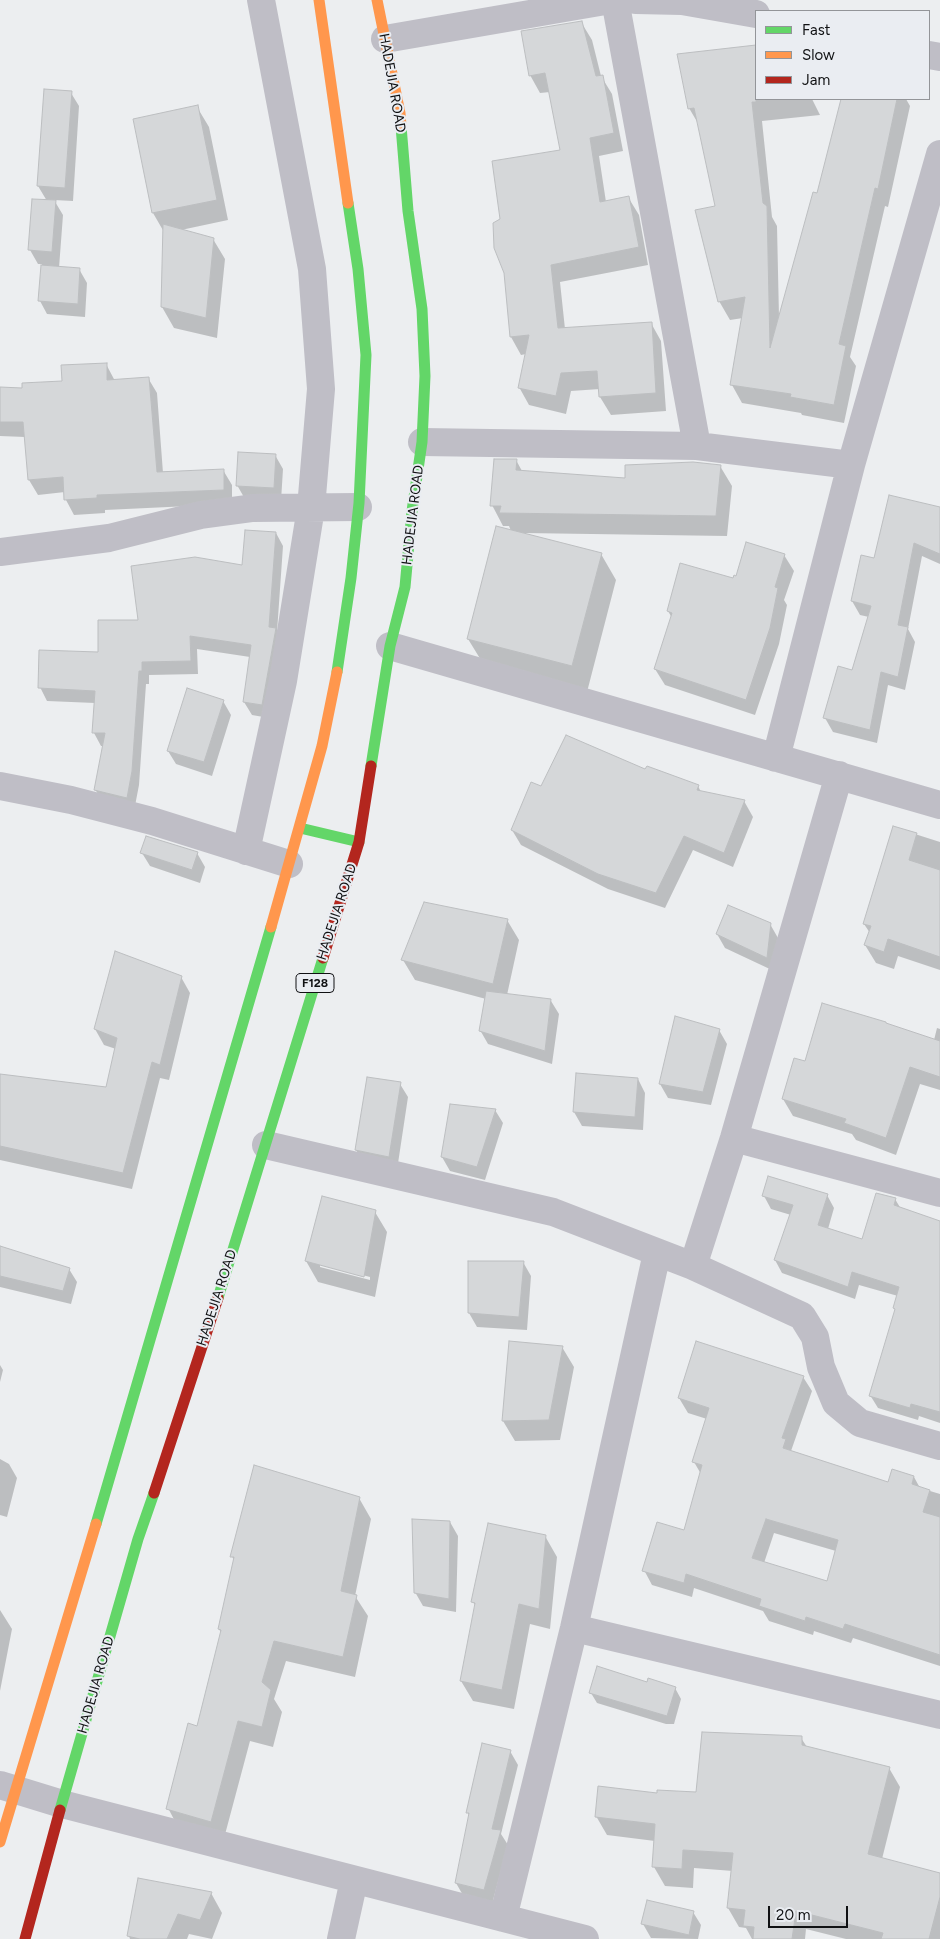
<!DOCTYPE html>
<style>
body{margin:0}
#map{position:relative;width:940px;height:1939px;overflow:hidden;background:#eceef0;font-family:Figtree,sans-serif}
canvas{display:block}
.legend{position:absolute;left:755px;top:10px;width:175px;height:90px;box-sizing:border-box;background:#eaedf2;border:1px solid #939599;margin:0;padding:6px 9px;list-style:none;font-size:15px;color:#101113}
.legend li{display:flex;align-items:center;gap:10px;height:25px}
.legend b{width:25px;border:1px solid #939599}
.scale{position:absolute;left:768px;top:1906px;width:80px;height:22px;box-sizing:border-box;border:2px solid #101113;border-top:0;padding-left:6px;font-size:15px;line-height:18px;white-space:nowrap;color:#101113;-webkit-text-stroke:4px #eaedf2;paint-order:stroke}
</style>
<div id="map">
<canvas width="940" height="1939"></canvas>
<ul class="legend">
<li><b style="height:6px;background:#63d668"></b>Fast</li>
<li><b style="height:6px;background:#ff974d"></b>Slow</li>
<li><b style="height:6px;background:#b3261e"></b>Jam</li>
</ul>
<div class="scale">20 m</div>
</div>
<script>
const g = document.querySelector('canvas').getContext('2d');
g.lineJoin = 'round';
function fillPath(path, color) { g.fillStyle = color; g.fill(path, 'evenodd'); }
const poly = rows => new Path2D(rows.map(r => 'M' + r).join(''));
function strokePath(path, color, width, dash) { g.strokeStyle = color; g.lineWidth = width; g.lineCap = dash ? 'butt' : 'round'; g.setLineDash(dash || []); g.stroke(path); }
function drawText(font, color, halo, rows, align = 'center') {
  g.font = font + ' Figtree,sans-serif'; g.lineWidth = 4; g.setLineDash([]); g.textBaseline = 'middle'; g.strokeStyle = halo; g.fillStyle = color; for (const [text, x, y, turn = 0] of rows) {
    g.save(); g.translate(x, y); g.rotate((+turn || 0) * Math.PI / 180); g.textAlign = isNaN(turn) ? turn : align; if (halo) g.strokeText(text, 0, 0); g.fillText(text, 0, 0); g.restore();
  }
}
fillPath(poly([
 [581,22,592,40,601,76,612,94,623,151,599,156,606,202,628,197,639,215,648,265,560,282,565,329,651,323,661,341,666,411,611,415,600,397,600,389,571,391,566,414,529,405,519,387,526,354,521,355,511,337,502,220,561,152,550,92,540,93,530,75],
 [756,47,756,99,812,99,820,115,762,121,772,217,777,226,779,317,818,194,842,99,906,99,910,106,888,207,885,206,850,357,856,366,844,423,802,415,801,413,742,403,732,385,743,318,730,320,719,301,717,207,699,125,689,108,678,55],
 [71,93,79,106,73,201,54,200,63,215,59,268,79,269,87,283,85,317,47,314,40,301,42,264,38,264,30,250,33,200,47,201,38,186],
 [197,107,209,127,228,220,181,230,213,239,225,259,217,338,174,328,162,307,164,232,153,213],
 [106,364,115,381,148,378,157,393,163,473,223,470,232,485,232,504,105,510,105,513,74,515,66,500,65,492,38,495,29,480,25,437,0,436,0,388,23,389,63,383],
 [275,455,283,469,281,501,245,499,237,485],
 [516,460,522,471,627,480,720,466,732,486,727,536,523,533,601,554,616,580,587,692,484,665,468,639,511,531,509,526,503,526,492,505],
 [940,509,940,564,922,556,908,629,915,642,905,690,888,685,877,743,833,732,825,718,853,671,869,617,860,615,852,601,875,559],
 [276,533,283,546,277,632,283,642,269,718,252,715,244,702,250,657,197,649,198,674,149,675,149,684,146,684,139,785,134,811,103,803,95,789,104,746,101,746,94,733,95,703,47,701,40,687,100,653,140,621,243,567],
 [784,555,794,571,784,600,787,605,779,644,755,715,665,685,655,669,672,618,668,611],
 [223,701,231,715,212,776,176,764,168,751],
 [646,771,698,786,701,792,744,801,753,817,733,867,693,850,665,908,608,889,521,845,512,830,541,787],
 [893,827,940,842,940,970,898,956,894,969,876,963,865,945,870,933,864,924],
 [142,853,197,853,205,867,200,883,150,866],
 [507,920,519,940,507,995,551,1001,559,1014,552,1064,488,1044,480,1030,486,999,415,980,403,960],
 [770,924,778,938,774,971,725,948,717,934],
 [181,977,190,993,169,1080,160,1078,132,1189,0,1160,0,1075,106,1088,116,1049,104,1045,95,1029],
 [937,1028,940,1029,940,1090,920,1084,896,1155,856,1140,852,1134,793,1116,783,1099,806,1063,934,1040],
 [719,1030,727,1044,711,1105,668,1098,660,1084],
 [638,1079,645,1093,643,1130,582,1126,574,1112],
 [400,1084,408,1097,397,1170,364,1163,356,1150],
 [495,1110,503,1123,485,1180,450,1171,442,1157],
 [827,1195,834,1208,828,1229,863,1241,895,1199,901,1209,940,1222,940,1423,919,1416,918,1420,878,1408,870,1395,896,1311,894,1308,898,1296,859,1285,855,1299,782,1273,775,1260,791,1215,771,1209,764,1196],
 [375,1212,387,1232,375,1297,318,1282,306,1261],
 [320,1264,370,1277,370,1280,320,1267],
 [0,1247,69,1269,77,1282,71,1304,0,1287],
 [523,1262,531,1276,527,1330,477,1327,469,1313],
 [562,1347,574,1367,560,1440,515,1441,503,1421],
 [0,1365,3,1370,0,1382],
 [803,1377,812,1391,791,1451,889,1483,914,1477,920,1488,940,1494,940,1666,853,1638,851,1643,814,1631,813,1635,769,1621,763,1611,694,1588,692,1597,652,1585,644,1570,685,1532,701,1474,694,1462,707,1419,688,1413,679,1398],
 [774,1533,836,1551,828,1583,764,1563],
 [0,1459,9,1464,17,1478,7,1517,0,1515],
 [359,1498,371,1519,355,1596,368,1616,355,1677,286,1661,274,1699,282,1712,273,1747,250,1741,223,1842,179,1829,168,1808,198,1728,221,1633,219,1629,234,1561,232,1556],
 [450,1522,458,1536,456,1612,423,1606,415,1592],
 [545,1536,557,1557,550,1629,530,1624,514,1709,473,1701,461,1681,476,1607,473,1602],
 [0,1610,12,1629,0,1691],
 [648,1683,675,1688,681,1699,674,1724,666,1724,597,1703,591,1693],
 [801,1738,807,1747,889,1768,900,1787,882,1859,940,1874,940,1939,846,1939,806,1929,805,1939,752,1939,746,1928,739,1927,728,1908,733,1871,694,1868,693,1888,665,1886,654,1867,655,1841,607,1835,596,1816,658,1794,697,1794],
 [510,1751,518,1765,501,1834,508,1845,492,1904,464,1897,456,1883,470,1817,467,1812],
 [211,1893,222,1913,212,1939,189,1934,187,1939,130,1939,129,1936],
 [693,1912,701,1925,698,1939,651,1938,643,1924]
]), '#0003');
const building = poly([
 [582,21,596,76,603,75,614,133,590,138,600,202,629,196,639,247,551,265,558,328,652,322,656,393,599,397,597,371,561,373,556,396,518,388,529,335,510,337,504,273,494,248,493,223,500,219,492,161,560,150,545,73,529,76,521,31,582,21],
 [756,45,756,102,752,102,763,203,767,206,770,348,813,192,817,193,841,99,897,99,878,189,875,188,839,344,846,346,834,405,790,397,791,394,730,385,745,297,718,302,695,210,715,206,694,108,688,109,677,54,756,45],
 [44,89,72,91,65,188,37,186,44,89],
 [198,105,217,200,152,213,133,119,198,105],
 [32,199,56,200,52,252,28,250,32,199],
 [163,224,214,238,206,318,161,307,163,224],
 [41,265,80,268,78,304,38,301,41,265],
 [107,363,107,380,149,377,157,472,224,469,224,490,97,495,97,498,64,500,63,477,28,480,23,422,0,422,0,387,22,388,22,383,62,381,61,365,107,363],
 [238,452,276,454,274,488,236,486,238,452],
 [494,459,517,459,516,470,625,478,625,465,693,462,721,465,716,516,499,513,501,506,490,506,494,459],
 [889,495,940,507,940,554,914,543,898,625,908,627,898,677,881,672,870,730,823,718,838,666,852,670,871,606,851,601,861,555,874,558,889,495],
 [496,526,602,553,572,666,467,639,496,526],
 [245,530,276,532,269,627,276,628,262,705,243,702,251,645,190,636,191,661,142,662,142,671,139,671,132,771,127,798,94,790,105,733,92,733,95,691,38,688,39,650,98,652,98,620,138,620,131,566,195,557,242,565,245,530],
 [746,542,785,554,775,587,778,588,770,628,746,700,654,669,672,613,667,611,680,563,733,578,734,575,736,576,746,542],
 [187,688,224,700,204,762,167,751,187,688],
 [566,735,645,769,647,766,699,785,697,790,745,800,724,853,684,836,656,893,598,874,511,830,531,782,541,786,566,735],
 [893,826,917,833,909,860,940,870,940,957,888,939,884,952,864,945,871,926,863,924,893,826],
 [146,836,198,852,192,870,140,853,146,836],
 [424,902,508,919,493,984,401,960,424,902],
 [728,905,771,923,767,958,716,934,728,905],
 [115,951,182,976,160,1065,152,1062,123,1173,0,1146,0,1074,106,1087,117,1038,94,1029,115,951],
 [486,991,551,999,545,1051,479,1031,486,991],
 [822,1003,886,1022,886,1023,940,1041,940,1077,910,1067,886,1138,844,1123,846,1119,782,1099,794,1058,805,1061,822,1003],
 [675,1016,720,1029,703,1092,659,1084,675,1016],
 [576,1073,638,1078,635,1117,573,1112,576,1073],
 [367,1077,401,1082,389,1157,355,1150,367,1077],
 [450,1104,496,1109,477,1167,441,1157,450,1104],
 [768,1176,828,1194,818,1225,862,1239,876,1193,896,1198,894,1205,940,1221,940,1412,911,1404,910,1408,869,1396,895,1309,893,1308,899,1287,852,1272,848,1287,774,1260,793,1205,762,1196,768,1176],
 [322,1196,376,1210,364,1277,305,1261,322,1196],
 [0,1246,70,1268,63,1291,0,1276,0,1246],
 [468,1261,524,1261,519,1317,468,1313,468,1261],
 [509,1341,563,1346,549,1420,502,1421,509,1341],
 [696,1341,804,1376,782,1438,786,1439,783,1448,888,1482,892,1469,914,1476,912,1484,930,1490,923,1512,940,1517,940,1655,845,1624,843,1629,806,1617,805,1621,759,1606,761,1599,686,1574,684,1583,642,1571,657,1522,684,1530,702,1465,692,1462,709,1408,678,1398,696,1341],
 [766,1519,838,1540,827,1581,752,1558,766,1519],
 [254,1465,360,1497,341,1591,357,1595,343,1657,274,1641,262,1682,271,1690,262,1727,238,1721,211,1822,166,1809,188,1723,197,1726,221,1630,218,1629,234,1557,230,1557,254,1465],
 [412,1519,450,1521,449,1599,414,1593,412,1519],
 [488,1523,546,1535,539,1609,519,1604,502,1690,460,1681,475,1603,471,1602,488,1523],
 [597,1666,647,1682,648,1678,676,1687,667,1716,589,1693,597,1666],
 [702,1732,802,1736,802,1745,890,1767,868,1854,940,1873,940,1897,929,1939,881,1939,883,1933,796,1911,792,1939,753,1939,754,1927,743,1926,745,1910,727,1908,733,1853,683,1850,682,1869,652,1867,655,1824,595,1817,598,1786,657,1793,657,1790,696,1792,702,1732],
 [482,1743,511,1750,492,1829,501,1830,484,1890,455,1883,469,1813,466,1813,482,1743],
 [138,1878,212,1892,200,1920,178,1914,167,1939,140,1939,127,1936,138,1878],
 [647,1900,694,1911,689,1935,641,1924,647,1900]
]);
fillPath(building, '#d5d7d9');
strokePath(building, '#bcbec0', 1);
strokePath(poly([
 [615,0,697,446],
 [636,0,682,1,756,14],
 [385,39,611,0],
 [929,55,940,57],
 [422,442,697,446,851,465],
 [0,552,109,538,201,515,253,508,358,507],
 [390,646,940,805],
 [776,758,851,465,940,154],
 [0,786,71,800,152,821,289,864],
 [246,851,283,681,311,508,321,389,312,269,261,0],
 [734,1138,940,1193],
 [266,1145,553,1212,693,1266,802,1316,815,1337,821,1367,836,1403,860,1423,940,1446],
 [693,1266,734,1138,839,775],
 [574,1628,940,1715],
 [0,1785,62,1804,585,1939],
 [503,1918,574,1628,657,1253],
 [341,1939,354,1880]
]), '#bfbec6', 28);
strokePath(poly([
 [337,672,351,578,359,503,366,355,358,269,348,203],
 [371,766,390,646,405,587,412,511,422,442,425,376,422,309,408,211,401,126],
 [300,828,359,842],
 [218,1298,323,958],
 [96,1524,271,927],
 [60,1810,138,1539,154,1493]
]), '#63d668', 11);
strokePath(poly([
 [319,0,348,203],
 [377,0,400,113,401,126],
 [271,927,322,746,337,672],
 [0,1842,96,1524]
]), '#ff974d', 11);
strokePath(poly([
 [323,958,359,842,371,766],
 [154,1493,218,1298],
 [25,1939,60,1810]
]), '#b3261e', 11);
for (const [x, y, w] of [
 [315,983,38]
]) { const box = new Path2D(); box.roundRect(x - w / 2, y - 9.5, w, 19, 4); g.fillStyle = '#eaedf2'; g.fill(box); strokePath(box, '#101113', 1); }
drawText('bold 12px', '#101113', null, [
 ["F128",315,983]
]);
drawText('14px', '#101113', '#eaedf2', [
 ["HADEJIA ROAD",392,83,80],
 ["HADEJIA ROAD",413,515,-83],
 ["HADEJIA ROAD",337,912,-72],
 ["HADEJIA ROAD",217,1298,-72],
 ["HADEJIA ROAD",96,1685,-74]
]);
</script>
